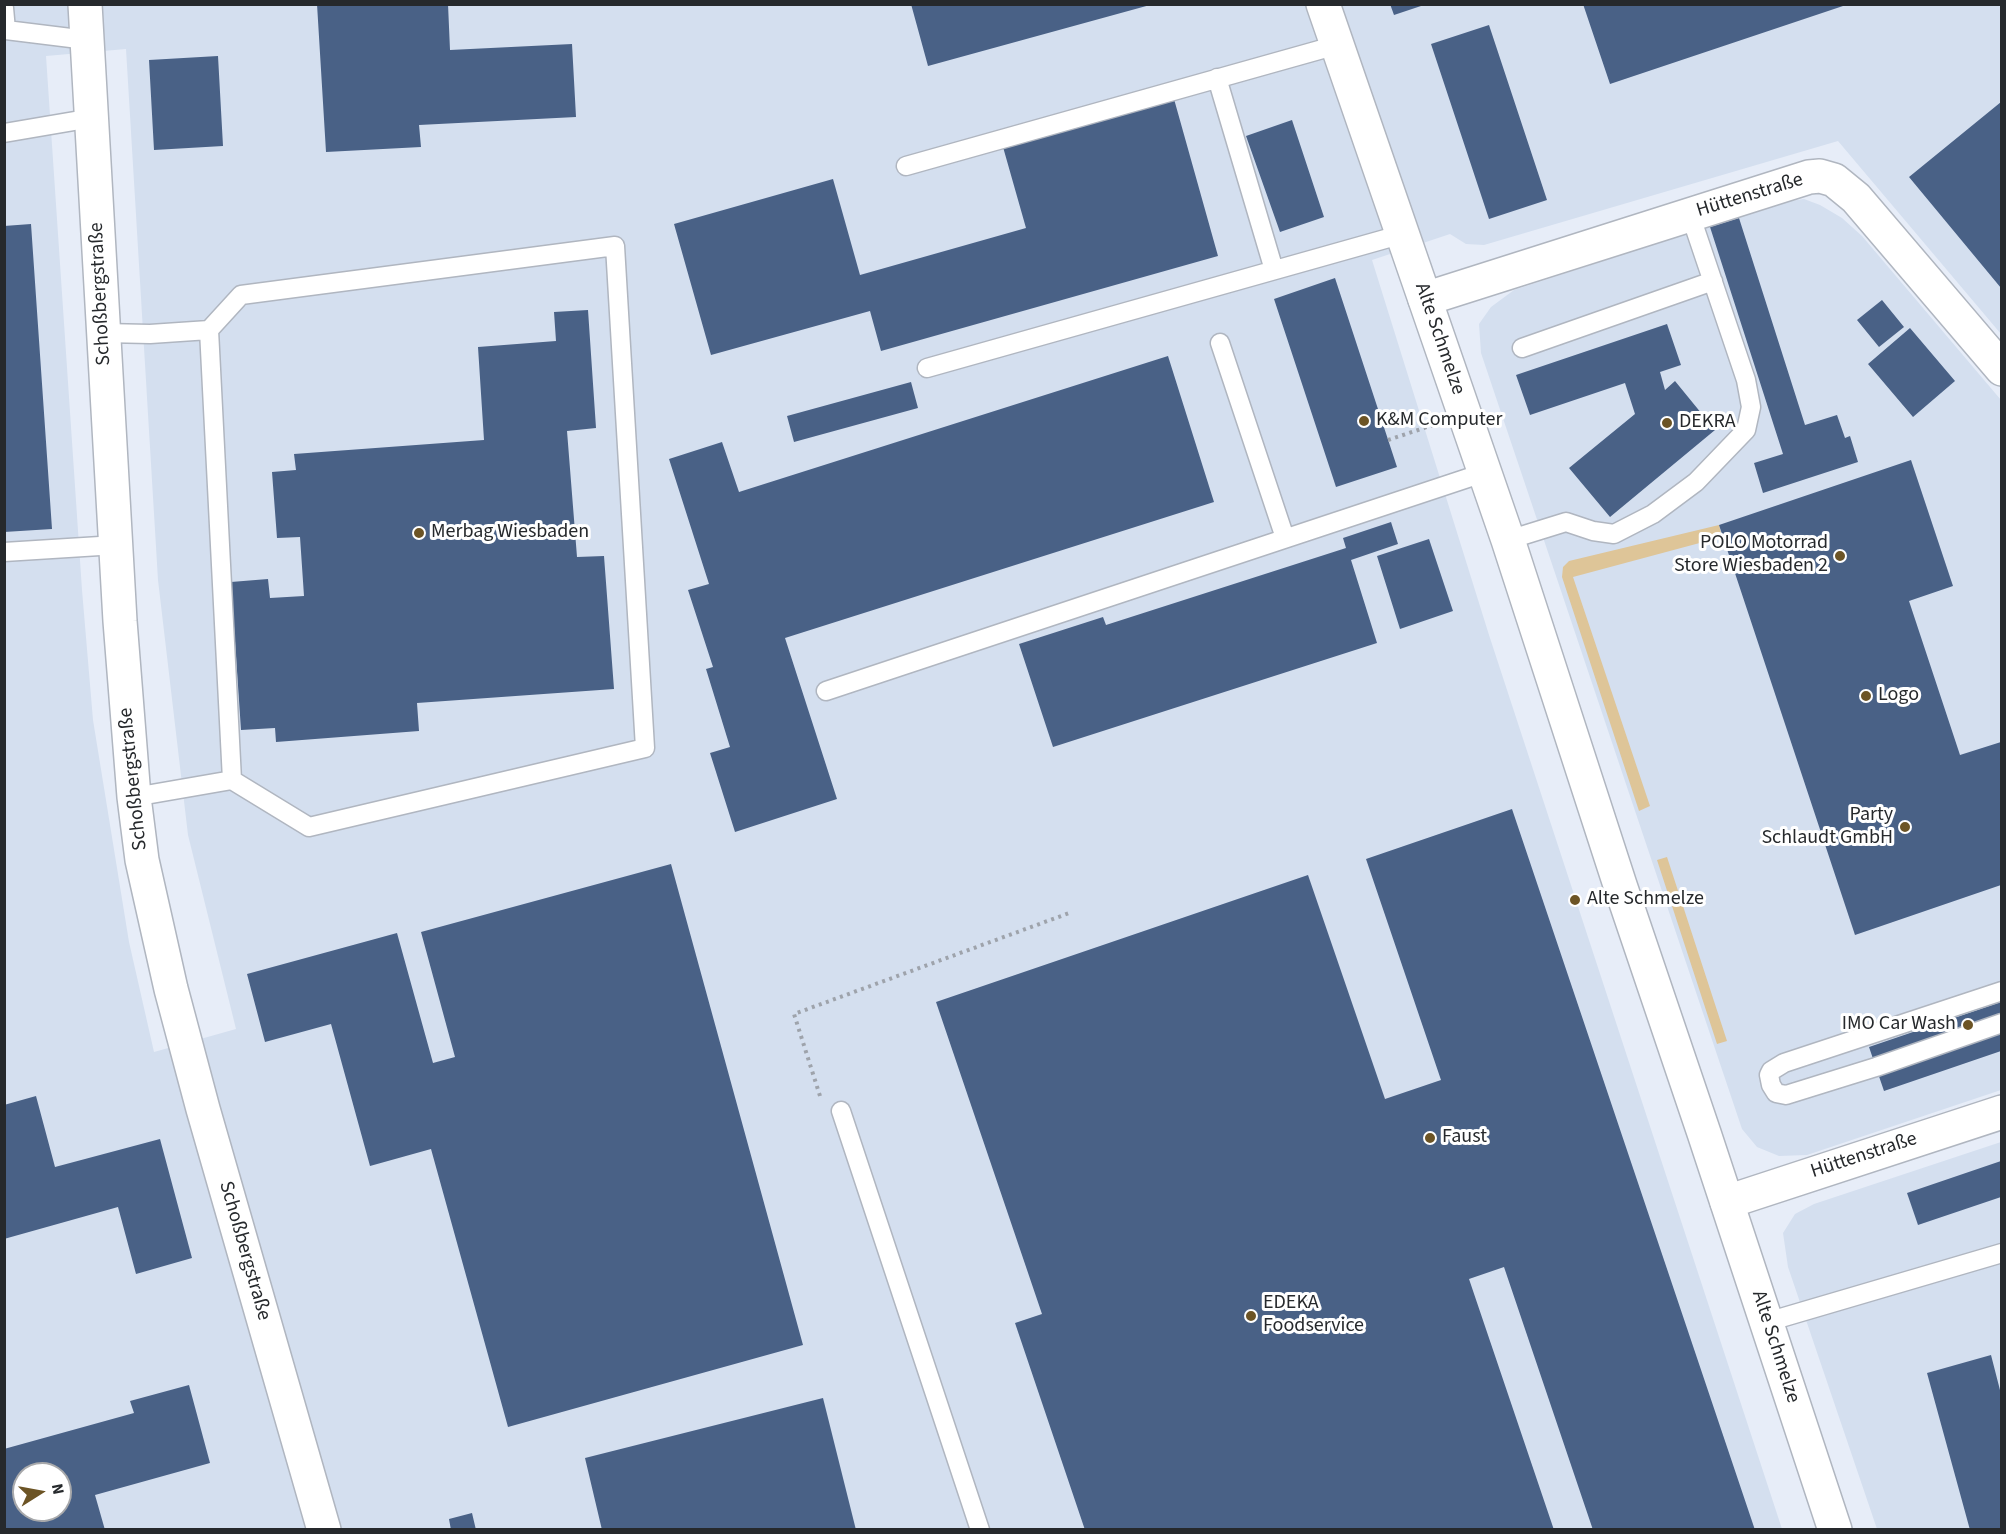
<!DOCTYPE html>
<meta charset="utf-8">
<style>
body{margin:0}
#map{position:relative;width:2006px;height:1534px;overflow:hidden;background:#e7edf8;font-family:"Source Sans 3",sans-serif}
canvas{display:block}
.frame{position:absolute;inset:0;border:6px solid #26292c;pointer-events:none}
.north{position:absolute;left:12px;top:1462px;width:60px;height:60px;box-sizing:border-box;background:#fff;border:2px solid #a8a9ab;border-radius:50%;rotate:79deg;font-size:16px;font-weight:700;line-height:24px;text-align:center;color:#26292c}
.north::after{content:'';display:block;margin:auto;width:21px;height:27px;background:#6c5425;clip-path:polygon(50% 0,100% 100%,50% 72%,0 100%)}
</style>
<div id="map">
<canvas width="2006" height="1534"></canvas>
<div class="frame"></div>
<div class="north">N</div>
</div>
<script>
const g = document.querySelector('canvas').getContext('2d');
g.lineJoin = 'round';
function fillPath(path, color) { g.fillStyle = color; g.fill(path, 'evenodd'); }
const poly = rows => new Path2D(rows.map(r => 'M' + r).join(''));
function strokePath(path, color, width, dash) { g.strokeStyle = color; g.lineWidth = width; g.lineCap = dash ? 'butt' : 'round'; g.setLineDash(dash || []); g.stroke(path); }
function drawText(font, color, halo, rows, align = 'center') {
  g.font = font + ' "Source Sans 3",sans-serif'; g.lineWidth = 6; g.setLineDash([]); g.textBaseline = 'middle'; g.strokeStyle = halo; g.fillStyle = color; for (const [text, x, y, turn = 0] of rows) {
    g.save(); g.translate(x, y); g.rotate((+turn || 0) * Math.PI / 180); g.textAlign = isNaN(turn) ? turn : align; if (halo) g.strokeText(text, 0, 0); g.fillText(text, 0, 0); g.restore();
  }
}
fillPath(poly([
 [5,5,2001,5,2001,334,1838,141,1484,245,1466,244,1450,234,1372,260,1489,635,1782,1529,5,1529],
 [126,49,158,580,188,835,236,1029,154,1052,129,942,93,720,82,590,46,56],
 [24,1474,60,1474,60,1510,24,1510],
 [1804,199,1820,205,1842,218,1862,236,2001,400,2001,1090,1807,1155,1779,1156,1757,1147,1742,1129,1481,353,1479,324,1491,307,1514,290,1783,202],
 [2001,1142,2001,1529,1877,1529,1788,1267,1783,1233,1795,1214,1814,1204]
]), '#d4dfef');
fillPath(poly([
 [1719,525,1722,537,1573,577,1650,806,1639,811,1562,577,1563,567,1569,561],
 [1667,857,1727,1041,1717,1044,1657,860]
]), '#dec598');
fillPath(poly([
 [317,4,448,4,450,50,572,44,576,117,419,125,421,147,326,152],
 [911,4,1150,4,1150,5,928,66],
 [1390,4,1424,4,1424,5,1394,15],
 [1583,4,1846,4,1846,5,1610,84],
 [1489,25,1547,200,1489,219,1431,44],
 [218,56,223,146,154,150,149,60],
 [1174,99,1218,256,881,351,870,311,711,355,674,224,833,179,860,275,1026,228,1003,147],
 [2001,102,2001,288,1909,177],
 [1292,120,1324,217,1280,232,1246,136],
 [1739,218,1805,425,1837,415,1845,438,1850,436,1858,462,1763,493,1754,463,1783,454,1710,227],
 [31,224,52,529,4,532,4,226],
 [1335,278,1397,467,1336,487,1274,299],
 [1882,300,1904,327,1879,347,1857,320],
 [588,310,596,428,567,431,577,557,604,556,614,689,417,703,419,731,276,742,275,728,241,730,231,582,268,579,270,598,304,596,300,537,277,538,272,472,296,470,294,454,484,440,478,347,556,341,554,312],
 [1667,324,1681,365,1660,372,1665,390,1675,381,1715,430,1610,517,1569,468,1635,414,1625,383,1530,415,1516,375],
 [1910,328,1955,381,1913,417,1868,364],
 [1168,356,1214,502,785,638,837,799,735,832,710,753,730,747,706,669,713,667,688,590,709,584,669,459,722,442,739,492],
 [911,382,918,408,794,442,787,416],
 [1911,460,1953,586,1909,601,1960,755,2001,742,2001,885,1855,935,1719,525],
 [1391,522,1398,544,1351,560,1377,643,1053,747,1019,644,1103,617,1106,625,1346,548,1343,538],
 [1429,539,1453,611,1400,629,1377,556],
 [1512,809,1755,1530,1593,1530,1504,1267,1469,1279,1554,1530,1085,1530,1015,1323,1042,1314,936,1002,1308,875,1385,1099,1441,1080,1366,859],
 [671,864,803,1345,508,1427,431,1149,370,1166,331,1024,265,1042,247,974,397,933,433,1063,455,1057,421,932],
 [2001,1002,2001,1051,1884,1091,1869,1047],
 [36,1096,55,1167,160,1139,192,1258,136,1274,118,1207,4,1239,4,1105],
 [2001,1161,2001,1197,1918,1225,1907,1193],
 [1991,1355,2001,1394,2001,1530,1970,1530,1927,1373],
 [189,1385,210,1463,95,1495,105,1530,4,1530,4,1449,134,1413,130,1401],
 [24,1474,60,1474,60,1510,24,1510],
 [823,1398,856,1530,602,1530,585,1458],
 [472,1513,476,1530,451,1530,449,1519]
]), '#496186');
const service = poly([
 [4,8,6,30,87,40],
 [1217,78,1274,270],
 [4,133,92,118],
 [906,166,1337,45],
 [209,330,232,780],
 [104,333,150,334,209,330,241,295,615,246,645,748,309,827,232,780,134,797],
 [1220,343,1285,538],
 [1522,348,1713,281],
 [927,368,1403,234],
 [1508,540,1566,522,1593,531,1614,534,1653,514,1696,482,1746,430,1751,407,1746,380,1690,214],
 [4,552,116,545],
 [826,691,1483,473],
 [2002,991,1784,1063,1771,1071,1769,1075,1771,1085,1776,1093,1786,1095,1876,1067,2002,1023],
 [841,1111,980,1530],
 [1767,1322,2002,1253]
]);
const minor = poly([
 [85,4,120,621,134,797,142,860,171,989,203,1109,324,1530],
 [1425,299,1809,177,1820,176,1834,180,1856,198,2002,369],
 [1727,1202,2002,1112]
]);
const tertiary = poly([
 [1323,4,1508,540,1620,885,1704,1133,1835,1530]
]);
strokePath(service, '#b0b6c0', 21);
strokePath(minor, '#b0b6c0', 36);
strokePath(tertiary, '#b0b6c0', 36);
strokePath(poly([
 [1388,440,1433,425],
 [820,1096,794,1014,1072,912]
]), '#9ea3ab', 4, [3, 4.5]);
strokePath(service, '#fff', 18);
strokePath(minor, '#fff', 33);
strokePath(tertiary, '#fff', 33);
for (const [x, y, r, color] of [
 [1364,421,6,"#6c5425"],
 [1667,423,6,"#6c5425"],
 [419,533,6,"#6c5425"],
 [1840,556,6,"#6c5425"],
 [1866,696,6,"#6c5425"],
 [1905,827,6,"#6c5425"],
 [1575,900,6,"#6c5425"],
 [1968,1025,6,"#6c5425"],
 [1430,1138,6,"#6c5425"],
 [1251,1316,6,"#6c5425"]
]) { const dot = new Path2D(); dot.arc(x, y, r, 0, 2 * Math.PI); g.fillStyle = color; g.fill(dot); strokePath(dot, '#fff', 2); }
drawText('20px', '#26292c', '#fff', [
 ["Hüttenstraße",1750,196,-17],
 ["Schoßbergstraße",101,294,-93],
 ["Alte Schmelze",1439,339,71],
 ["Schoßbergstraße",134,779,-96],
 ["Hüttenstraße",1864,1156,-18],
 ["Schoßbergstraße",244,1251,74],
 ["Alte Schmelze",1775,1347,72]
]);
drawText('20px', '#26292c', '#fff', [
 ["K&M Computer",1376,421],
 ["DEKRA",1679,423],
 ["Merbag Wiesbaden",431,533],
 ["POLO Motorrad",1828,544,"right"],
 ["Store Wiesbaden 2",1828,567,"right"],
 ["Logo",1878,696],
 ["Party",1893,816,"right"],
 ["Schlaudt GmbH",1893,839,"right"],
 ["Alte Schmelze",1587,900],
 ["IMO Car Wash",1956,1025,"right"],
 ["Faust",1442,1138],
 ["EDEKA",1263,1304],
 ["Foodservice",1263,1327]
], 'left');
</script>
